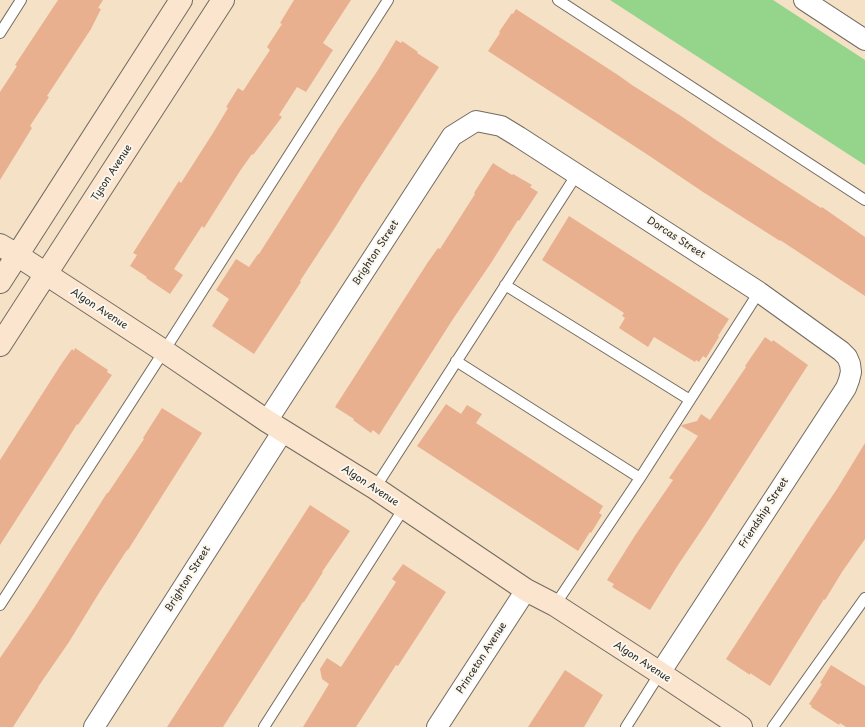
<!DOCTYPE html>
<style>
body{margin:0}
canvas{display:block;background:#f5e1c6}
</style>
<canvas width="865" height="727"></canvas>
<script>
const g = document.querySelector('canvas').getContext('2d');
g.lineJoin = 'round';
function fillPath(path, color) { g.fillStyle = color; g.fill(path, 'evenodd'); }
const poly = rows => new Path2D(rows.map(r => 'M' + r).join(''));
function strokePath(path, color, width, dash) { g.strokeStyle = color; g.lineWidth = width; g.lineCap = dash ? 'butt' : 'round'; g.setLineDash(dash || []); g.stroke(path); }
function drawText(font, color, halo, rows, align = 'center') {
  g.font = font + ' "Playpen Sans",sans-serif'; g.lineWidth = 4; g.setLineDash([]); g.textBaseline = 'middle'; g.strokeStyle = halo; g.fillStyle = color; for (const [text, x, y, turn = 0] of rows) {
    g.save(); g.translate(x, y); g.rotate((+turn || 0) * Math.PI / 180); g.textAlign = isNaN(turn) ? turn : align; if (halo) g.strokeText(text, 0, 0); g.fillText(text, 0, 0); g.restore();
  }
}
fillPath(poly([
 [610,0,773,0,865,60,865,165]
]), '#94d48b');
fillPath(poly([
 [58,0,103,0,98,8,101,9,91,29,47,96,49,97,30,126,32,128,0,180,0,92,17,66,15,65],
 [294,0,351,0,323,43,333,50,306,92,297,87,279,115,282,117,253,155,252,154,240,171,204,228,202,226,174,269,183,275,170,294,146,278,147,277,130,266,137,255,133,253,179,181,181,183,213,133,228,108,226,107,238,88,243,91,270,50,267,47,282,24,280,23],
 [516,9,618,75,632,85,681,116,719,142,821,208,822,207,865,237,865,296,780,240,780,241,703,192,648,155,488,51,500,33,499,32,512,13,513,14],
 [396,40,401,43,402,41,418,52,417,53,439,67,363,183,336,226,319,252,300,281,301,282,254,354,212,326,229,299,216,290,236,259,249,267,258,254,259,254,339,128,378,70],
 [493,163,512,175,513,174,532,185,530,187,538,192,519,221,518,220,491,263,453,319,379,435,373,430,371,433,353,420,354,419,335,407,428,262,438,248,440,249,475,194,474,193],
 [569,216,729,319,718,336,719,337,706,358,703,356,699,362,696,360,695,362,654,337,648,347,619,328,625,318,622,316,624,313,542,260],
 [765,337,772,342,773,340,808,365,705,525,678,565,650,610,612,587,614,584,607,580,636,534,673,480,669,478,698,436,681,426,682,425,697,421,701,414,710,420,746,367,745,366],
 [75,348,108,370,107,372,112,375,78,425,77,424,61,450,0,545,0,460,62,363,72,349,74,351],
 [446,404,461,414,467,405,482,414,476,423,603,506,599,513,602,515,591,533,590,532,578,551,417,446],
 [162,408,202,433,155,507,128,550,127,550,99,593,69,642,38,687,38,688,13,727,0,727,0,658,34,608,107,493,108,493,144,439,143,438],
 [865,443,865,539,842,572,825,600,824,599,770,686,750,673,750,675,726,659,812,526,837,489],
 [310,505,350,531,322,572,323,572,304,602,303,602,223,727,167,727],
 [403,564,446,592,398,666,396,665,356,727,303,727,329,684,322,679,320,669,327,658,341,667,396,582,392,579],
 [831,665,865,686,865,727,846,727,840,723,839,725,811,707,812,706,809,704,822,684,820,683],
 [565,670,603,695,584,727,528,727]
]), '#e9b090');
const lane = poly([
 [558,0,865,200],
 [0,33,21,0],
 [505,285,690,400],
 [456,361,640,478],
 [375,488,577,174],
 [0,605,164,351,388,0],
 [555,605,640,478,759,292],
 [264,727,404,508],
 [626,727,660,673],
 [773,727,865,598]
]);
const street = poly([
 [804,0,865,40],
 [267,421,452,136,476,121,501,126,519,137,759,292,841,351,847,357,850,364,851,372,849,380,846,388,660,673],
 [94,727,283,431],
 [437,727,526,590]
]);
const secondary = poly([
 [0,245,17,255,164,351,267,421,375,488,526,590,555,605,660,673,741,727],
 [0,282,181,0],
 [0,345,223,0]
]);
strokePath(lane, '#726b61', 12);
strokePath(street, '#726b61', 22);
strokePath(secondary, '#726b61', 24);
strokePath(lane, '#fff', 10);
strokePath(street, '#fff', 20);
strokePath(secondary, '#fbe5cf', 22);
drawText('10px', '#2b2b2b', '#fbf7ec', [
 ["Tyson Avenue",112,173,-57],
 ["Dorcas Street",676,238,33],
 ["Brighton Street",376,253,-57],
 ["Algon Avenue",99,309,33],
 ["Algon Avenue",370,486,33],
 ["Friendship Street",764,513,-57],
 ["Brighton Street",188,579,-58],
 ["Princeton Avenue",482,658,-57],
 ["Algon Avenue",642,662,33]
]);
</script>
